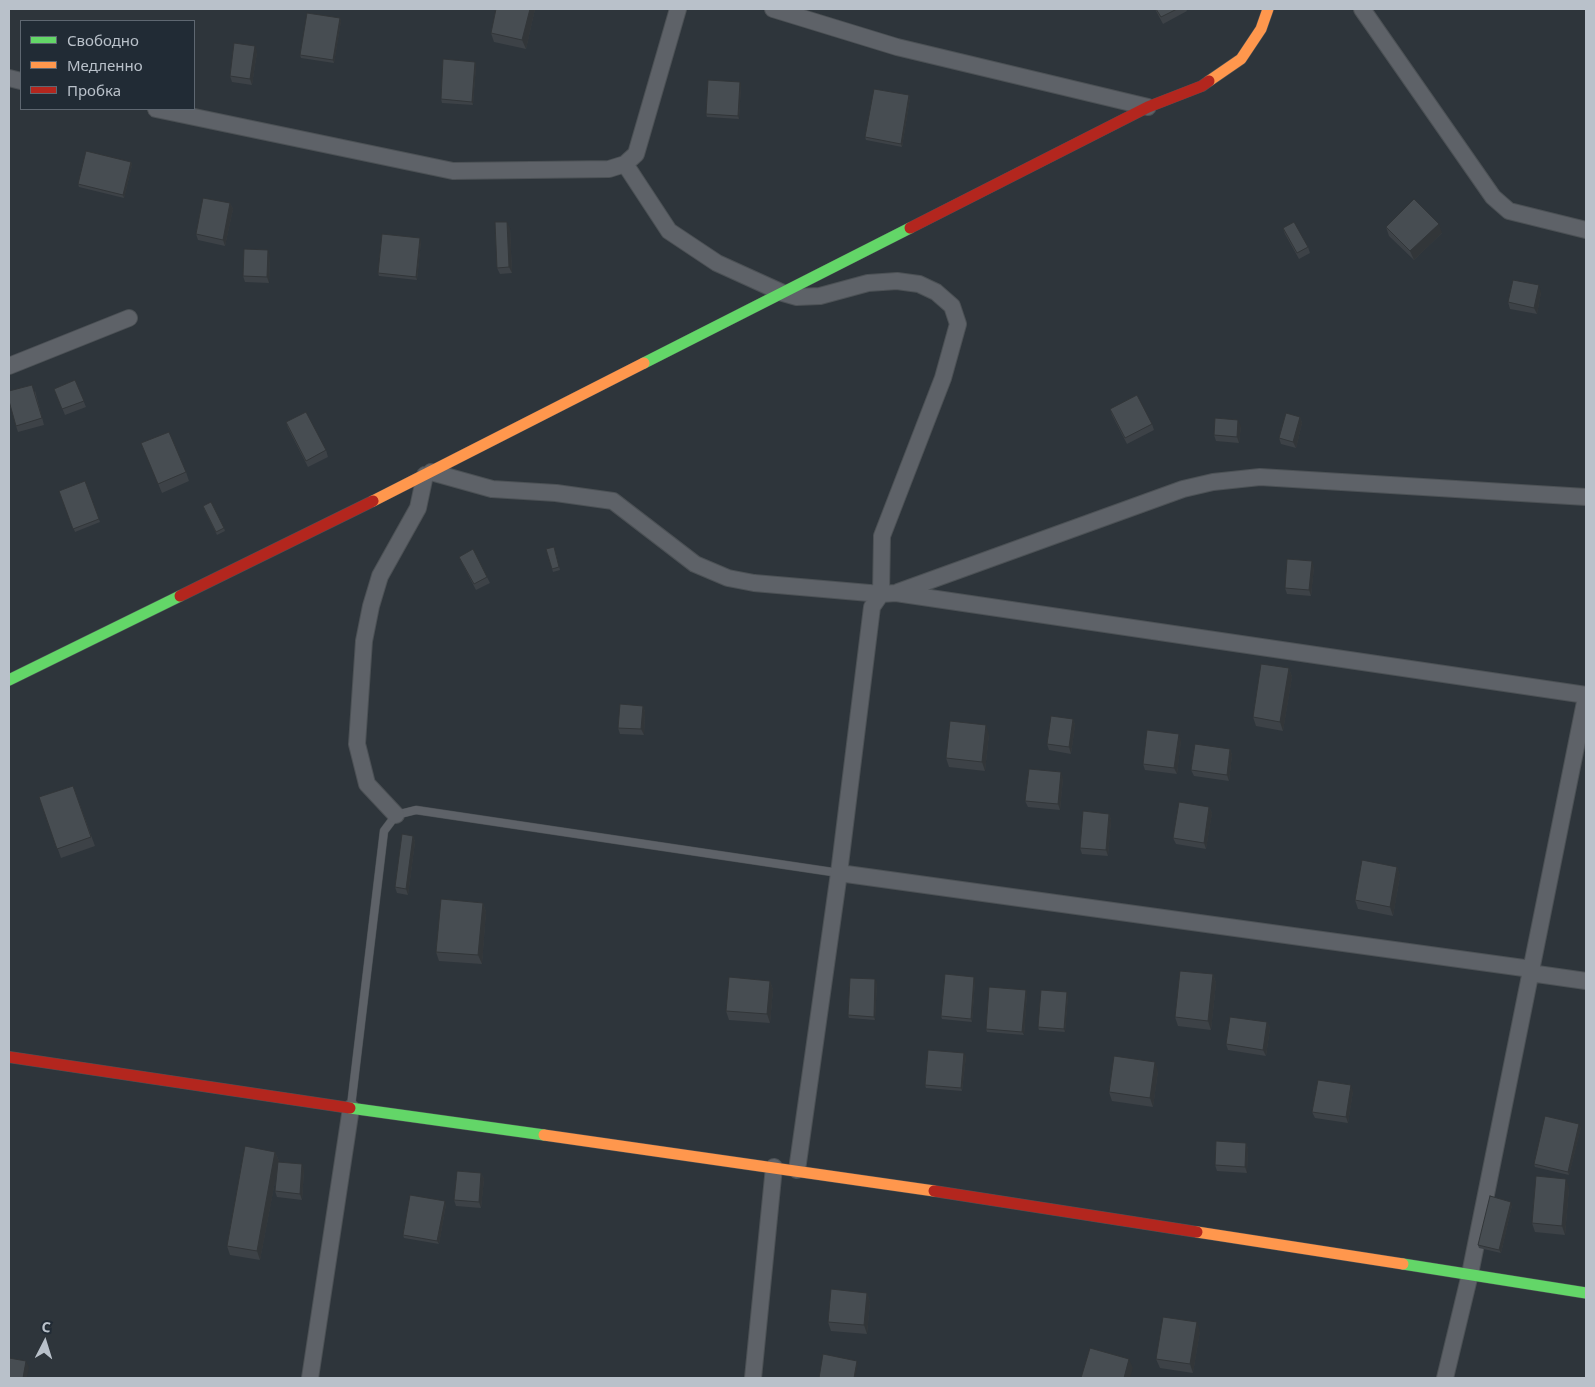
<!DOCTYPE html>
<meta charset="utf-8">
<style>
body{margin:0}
#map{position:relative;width:1595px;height:1387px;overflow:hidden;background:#2e353b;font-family:"Noto Sans",sans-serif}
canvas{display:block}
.frame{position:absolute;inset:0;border:10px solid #b9c1ca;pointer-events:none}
.legend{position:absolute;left:20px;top:20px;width:175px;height:90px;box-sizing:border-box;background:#212b35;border:1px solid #5e6771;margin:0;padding:6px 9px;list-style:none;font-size:15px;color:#b9c1ca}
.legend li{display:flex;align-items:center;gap:10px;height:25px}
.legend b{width:25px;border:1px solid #5e6771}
.north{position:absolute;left:20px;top:1317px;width:50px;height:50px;-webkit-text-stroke:4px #212b35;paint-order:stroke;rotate:5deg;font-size:14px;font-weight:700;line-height:20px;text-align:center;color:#b9c1ca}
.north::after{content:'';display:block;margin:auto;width:18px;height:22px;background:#b9c1ca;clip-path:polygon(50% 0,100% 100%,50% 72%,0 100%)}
</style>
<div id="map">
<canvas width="1595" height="1387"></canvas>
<div class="frame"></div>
<ul class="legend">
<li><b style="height:6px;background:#63d668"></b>Свободно</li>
<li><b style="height:6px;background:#ff974d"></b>Медленно</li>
<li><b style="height:6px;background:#b3261e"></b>Пробка</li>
</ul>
<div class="north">С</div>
</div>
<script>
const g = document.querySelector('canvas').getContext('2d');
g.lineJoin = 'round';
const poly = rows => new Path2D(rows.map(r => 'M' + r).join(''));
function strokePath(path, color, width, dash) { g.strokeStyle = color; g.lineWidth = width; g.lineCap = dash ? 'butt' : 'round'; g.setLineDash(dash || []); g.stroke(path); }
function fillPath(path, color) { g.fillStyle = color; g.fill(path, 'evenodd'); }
const lane = poly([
 [351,1106,384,831,396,815,416,810,839,873]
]);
const street = poly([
 [773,9,897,47,1148,107],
 [1362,9,1493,197,1509,211,1586,230],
 [9,78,21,81],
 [156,109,453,171,609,169,625,164,636,154,678,9],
 [9,366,129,318],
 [431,472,492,489,556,493,613,501,695,564,728,578,754,583,881,594,882,536,943,378,958,324,952,306,936,292,919,284,897,281,868,283,820,296,797,297,783,293,717,263,669,231,625,164],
 [898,592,1183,489,1213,482,1260,477,1586,497],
 [396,815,367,784,357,744,364,641,371,606,380,576,418,508,425,475],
 [839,873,1531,969],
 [1530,973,1586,981],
 [797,1170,839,873,872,607,881,594,896,593,1586,695],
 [310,1378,351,1108],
 [753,1378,774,1167],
 [1445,1378,1470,1274,1586,697]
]);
const fast = poly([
 [644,363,910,228],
 [9,680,180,596],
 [350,1108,544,1135],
 [1403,1264,1586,1293]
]);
const slow = poly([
 [1209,81,1241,59,1261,29,1268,9],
 [373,501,644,363],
 [544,1135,934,1191],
 [1197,1232,1403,1264]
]);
const jam = poly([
 [910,228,1148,107,1202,86,1209,81],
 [180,596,373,501],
 [9,1057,350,1108],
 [934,1191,1197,1232]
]);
strokePath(lane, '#4c5155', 9);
strokePath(street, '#4c5155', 18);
strokePath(fast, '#4c5155', 12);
strokePath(slow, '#4c5155', 12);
strokePath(jam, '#4c5155', 12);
strokePath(lane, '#5e6268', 8);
strokePath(street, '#5e6268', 16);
strokePath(fast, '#63d668', 11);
strokePath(slow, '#ff974d', 11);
strokePath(jam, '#b3261e', 11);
fillPath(poly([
 [535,9,526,49,494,42,491,33],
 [1155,9,1186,9,1187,11,1163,24],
 [340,18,341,21,334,63,301,58,300,55],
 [257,52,252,85,232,82,230,76],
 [475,62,476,65,473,105,442,103,441,99],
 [741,85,739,119,707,117,706,114],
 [909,95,910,98,902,147,866,140,865,137],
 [131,162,132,165,124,198,79,187,78,184],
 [230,203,233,209,225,246,198,240,196,234],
 [1386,227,1442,233,1414,260,1389,236],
 [510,228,512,273,500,274,497,268],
 [1283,228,1308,247,1310,253,1299,259,1285,234],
 [421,241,417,280,379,276,378,273],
 [270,256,269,283,245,282,243,276],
 [1541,292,1537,314,1510,309,1508,302],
 [75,380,86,407,65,415,54,389],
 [35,391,44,425,18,432,16,426],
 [1110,409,1152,424,1154,430,1127,444,1112,415],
 [1300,417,1302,423,1296,448,1281,444,1279,438],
 [286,422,326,450,328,457,308,467,288,428],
 [1241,426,1239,443,1216,441,1214,435],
 [141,443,186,472,189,481,162,493],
 [85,481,100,522,75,532,59,491],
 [204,509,224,528,225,531,217,535],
 [554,547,560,570,553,572,546,549],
 [459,557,487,577,490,583,476,590,462,563],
 [1314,567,1311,596,1287,594,1285,588],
 [1289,668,1292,677,1283,731,1256,726,1253,717],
 [643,706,645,712,644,735,620,734,618,728],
 [1073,719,1075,725,1071,754,1049,750,1047,744],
 [989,734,985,771,949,767,946,758],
 [1181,740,1177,774,1145,770,1143,764],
 [1230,749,1232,755,1229,781,1194,776,1191,770],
 [1063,778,1060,810,1028,807,1025,801],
 [73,786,95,846,61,858,39,797],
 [1209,807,1212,813,1206,849,1176,844,1173,838],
 [1109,814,1111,820,1108,856,1082,854,1080,848],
 [413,836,415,842,408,895,397,893,395,887],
 [1397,867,1400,876,1393,916,1358,909,1355,900],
 [483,903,486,912,482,964,439,961,436,952],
 [1213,974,1216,983,1211,1030,1178,1026,1175,1017],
 [975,980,972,1022,942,1019,941,1016],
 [770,981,773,990,770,1023,729,1020,726,1011],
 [877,982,875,1020,849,1018,848,1015],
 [1026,990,1027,993,1024,1035,987,1032,986,1029],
 [1068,995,1065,1032,1039,1030,1038,1027],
 [1267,1022,1270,1028,1266,1056,1228,1050,1226,1044],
 [966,1056,962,1091,926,1088,925,1085],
 [1158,1071,1153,1107,1112,1101,1109,1092],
 [1353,1091,1348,1123,1315,1118,1312,1112],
 [1581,1127,1569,1175,1535,1167,1534,1164],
 [1246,1143,1248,1149,1247,1173,1217,1171,1215,1165],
 [275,1152,279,1161,278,1162,304,1170,302,1200,277,1197,275,1191,277,1171,260,1260,230,1255,227,1246],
 [481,1173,484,1179,481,1208,456,1206,454,1200],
 [1569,1188,1565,1235,1535,1232,1532,1223],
 [446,1204,439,1244,404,1238,403,1235],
 [1512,1205,1501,1253,1479,1248,1478,1245],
 [867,1293,870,1302,867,1334,831,1331,828,1322],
 [1200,1331,1193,1373,1160,1368,1156,1359]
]), '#3d4247');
fillPath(poly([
 [530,9,535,9,526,49,522,40],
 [340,18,341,21,334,63,333,60],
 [255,46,257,52,252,85,250,79],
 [475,62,476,65,473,105,472,102],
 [740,82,741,85,739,119,738,116],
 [909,95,910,98,902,147,901,144],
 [131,162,132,165,124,198,123,195],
 [230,203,233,209,225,246,223,240],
 [507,222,510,228,512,273,509,267],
 [1439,224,1442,233,1414,260,1410,251],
 [420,238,421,241,417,280,416,277],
 [268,250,270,256,269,283,267,277],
 [1539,285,1541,292,1537,314,1534,308],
 [1300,417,1302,423,1296,448,1293,442],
 [1238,420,1241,426,1239,443,1237,437],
 [1312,561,1314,567,1311,596,1309,590],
 [1289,668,1292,677,1283,731,1280,722],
 [643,706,645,712,644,735,641,729],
 [1073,719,1075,725,1071,754,1069,747],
 [986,725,989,734,985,771,982,762],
 [1179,734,1181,740,1177,774,1174,768],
 [1230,749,1232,755,1229,781,1227,775],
 [1061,772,1063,778,1060,810,1058,804],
 [1209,807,1212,813,1206,849,1204,843],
 [1109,814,1111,820,1108,856,1106,850],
 [413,836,415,842,408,895,406,889],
 [1397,867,1400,876,1393,916,1390,907],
 [483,903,486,912,482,964,478,955],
 [1213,974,1216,983,1211,1030,1208,1021],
 [974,977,975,980,972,1022,971,1019],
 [875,979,877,982,875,1020,874,1017],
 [770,981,773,990,770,1023,767,1014],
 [1026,990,1027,993,1024,1035,1022,1032],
 [1067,992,1068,995,1065,1032,1064,1029],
 [1267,1022,1270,1028,1266,1056,1263,1050],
 [964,1053,966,1056,962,1091,961,1088],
 [1155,1062,1158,1071,1153,1107,1150,1098],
 [1351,1085,1353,1091,1348,1123,1346,1117],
 [1579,1124,1581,1127,1569,1175,1568,1172],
 [1246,1143,1248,1149,1247,1173,1245,1167],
 [275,1152,279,1161,260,1260,257,1251],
 [302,1164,304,1170,302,1200,300,1194],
 [481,1173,484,1179,481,1208,479,1202],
 [1566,1179,1569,1188,1565,1235,1562,1226],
 [445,1201,446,1204,439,1244,437,1241],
 [1511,1202,1512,1205,1501,1253,1499,1250],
 [867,1293,870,1302,867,1334,864,1325],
 [1197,1322,1200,1331,1193,1373,1190,1364],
 [1129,1359,1133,1368,1130,1378,1124,1378],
 [26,1361,29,1367,27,1378,23,1378],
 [857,1361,858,1364,855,1378,854,1378]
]), '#323639');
const building = poly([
 [496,9,530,9,522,40,491,33,496,9],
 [1156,9,1177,9,1161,17,1156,9],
 [307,13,340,18,333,60,300,55,307,13],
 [234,43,255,46,250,79,230,76,234,43],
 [443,59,475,62,472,102,441,99,443,59],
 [708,80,740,82,738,116,706,114,708,80],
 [874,89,909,95,901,144,865,137,874,89],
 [86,151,131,162,123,195,78,184,86,151],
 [203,198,230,203,223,240,196,234,203,198],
 [1414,199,1439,224,1410,251,1386,227,1414,199],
 [495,222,507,222,509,267,497,268,495,222],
 [1294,222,1308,247,1297,253,1283,228,1294,222],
 [382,234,420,238,416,277,378,273,382,234],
 [244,249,268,250,267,277,243,276,244,249],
 [1513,280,1539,285,1534,308,1508,302,1513,280],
 [75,380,84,401,62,409,54,389,75,380],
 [32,385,42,418,16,426,9,401,9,391,32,385],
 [1137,395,1152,424,1125,438,1110,409,1137,395],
 [306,412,326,450,306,461,286,422,306,412],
 [1286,413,1300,417,1293,442,1279,438,1286,413],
 [1215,418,1238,420,1237,437,1214,435,1215,418],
 [169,432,186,472,158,484,141,443,169,432],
 [85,481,99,519,73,529,59,491,85,481],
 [211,502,224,528,216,532,203,506,211,502],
 [554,547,559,567,552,569,546,549,554,547],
 [473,549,487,577,474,584,459,557,473,549],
 [1287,559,1312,561,1309,590,1285,588,1287,559],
 [1261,664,1289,668,1280,722,1253,717,1261,664],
 [620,704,643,706,641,729,618,728,620,704],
 [1051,716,1073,719,1069,747,1047,744,1051,716],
 [950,721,986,725,982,762,946,758,950,721],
 [1147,730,1179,734,1174,768,1143,764,1147,730],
 [1195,744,1230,749,1227,775,1191,770,1195,744],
 [1029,769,1061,772,1058,804,1025,801,1029,769],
 [73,786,91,837,57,849,39,797,73,786],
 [1179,802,1209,807,1204,843,1173,838,1179,802],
 [1083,811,1109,814,1106,850,1080,848,1083,811],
 [402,834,413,836,406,889,395,887,402,834],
 [1362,860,1397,867,1390,907,1355,900,1362,860],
 [441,899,483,903,478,955,436,952,441,899],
 [1180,971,1213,974,1208,1021,1175,1017,1180,971],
 [945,974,974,977,971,1019,941,1016,945,974],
 [729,977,770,981,767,1014,726,1011,729,977],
 [850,978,875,979,874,1017,848,1015,850,978],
 [989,987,1026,990,1022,1032,986,1029,989,987],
 [1041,990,1067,992,1064,1029,1038,1027,1041,990],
 [1230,1017,1267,1022,1263,1050,1226,1044,1230,1017],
 [928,1050,964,1053,961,1088,925,1085,928,1050],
 [1114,1056,1155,1062,1150,1098,1109,1092,1114,1056],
 [1318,1080,1351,1085,1346,1117,1312,1112,1318,1080],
 [1545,1116,1579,1124,1568,1172,1534,1164,1545,1116],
 [1216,1141,1246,1143,1245,1167,1215,1165,1216,1141],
 [245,1146,275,1152,257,1251,227,1246,245,1146],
 [278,1162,302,1164,300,1194,275,1191,278,1162],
 [457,1171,481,1173,479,1202,454,1200,457,1171],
 [1536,1176,1566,1179,1562,1226,1532,1223,1536,1176],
 [410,1195,445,1201,437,1241,403,1235,410,1195],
 [1490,1196,1511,1202,1499,1250,1478,1245,1490,1196],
 [831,1289,867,1293,864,1325,828,1322,831,1289],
 [1163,1317,1197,1322,1190,1364,1156,1359,1163,1317],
 [1090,1348,1129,1359,1124,1378,1081,1378,1090,1348],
 [823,1354,857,1361,854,1378,819,1378,823,1354],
 [9,1358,26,1361,23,1378,9,1378,9,1358]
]);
fillPath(building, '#474d52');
strokePath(building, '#323639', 1);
</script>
